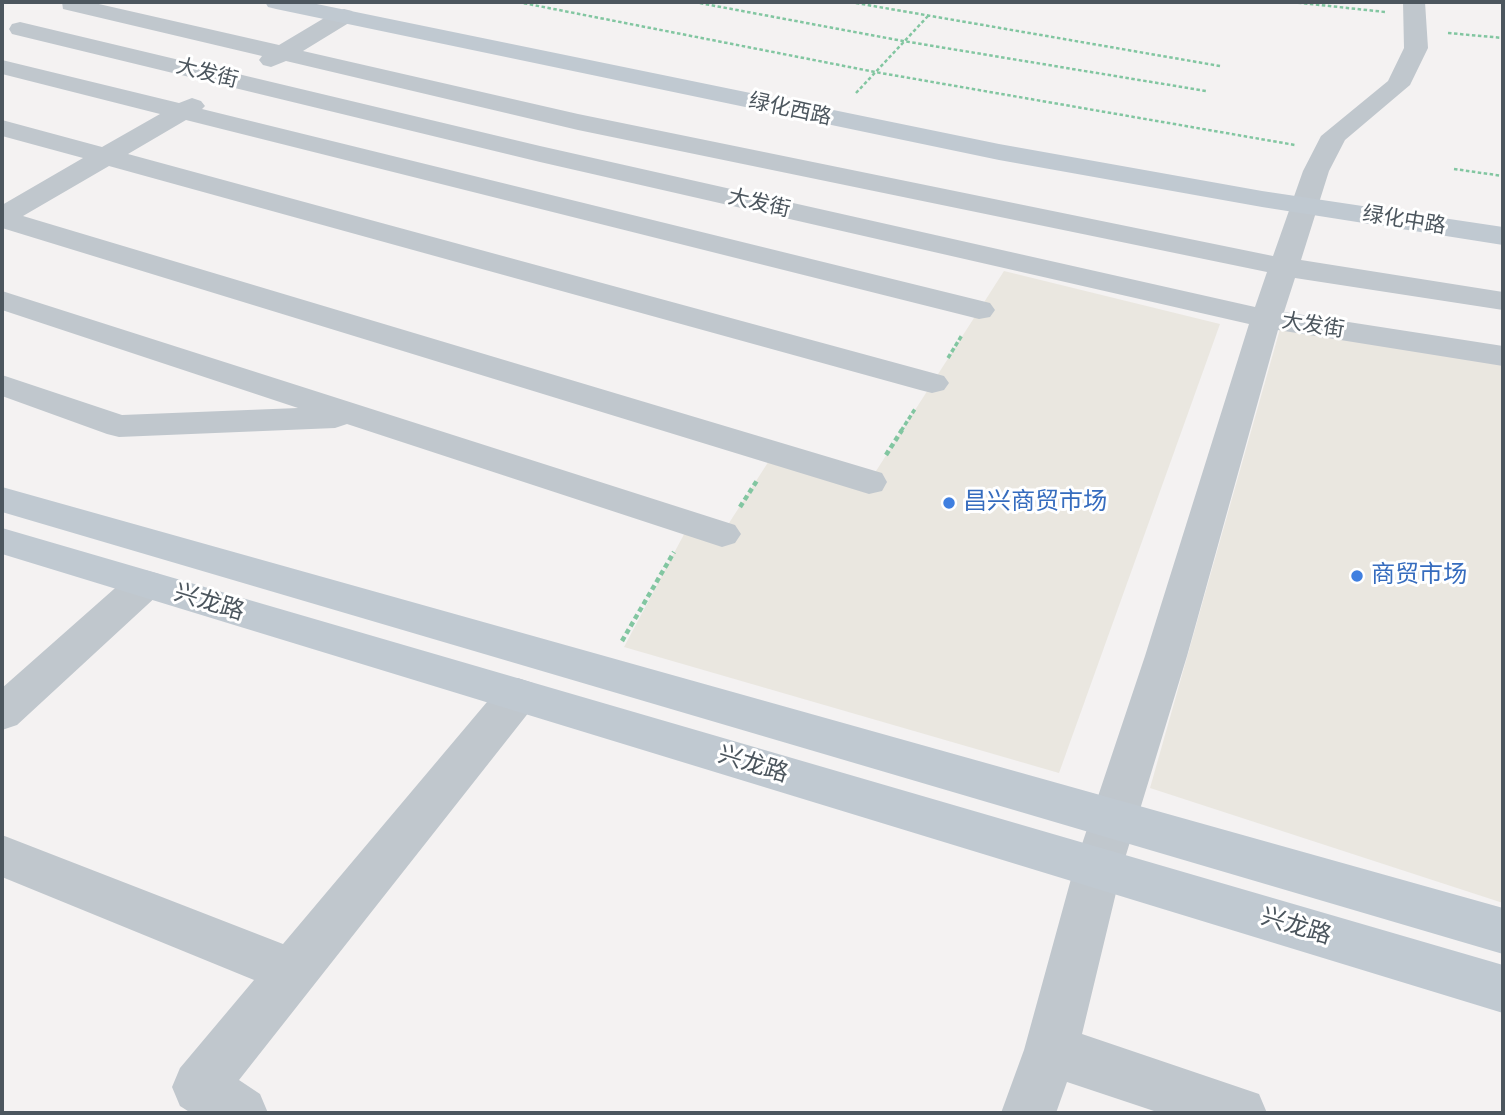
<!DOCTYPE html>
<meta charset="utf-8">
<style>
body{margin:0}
#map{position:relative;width:1505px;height:1115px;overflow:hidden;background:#f4f2f2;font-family:"Archivo Narrow",sans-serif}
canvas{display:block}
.frame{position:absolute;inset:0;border:4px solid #4c565e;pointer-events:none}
</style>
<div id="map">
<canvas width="1505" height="1115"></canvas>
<div class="frame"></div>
</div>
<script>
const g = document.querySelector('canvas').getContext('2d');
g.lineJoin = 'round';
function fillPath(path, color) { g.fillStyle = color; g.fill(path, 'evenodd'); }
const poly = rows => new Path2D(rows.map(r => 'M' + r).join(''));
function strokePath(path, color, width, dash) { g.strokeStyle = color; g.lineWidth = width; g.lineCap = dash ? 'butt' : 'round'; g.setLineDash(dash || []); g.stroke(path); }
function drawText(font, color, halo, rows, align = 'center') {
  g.font = font + ' "Archivo Narrow","Noto Sans SC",sans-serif'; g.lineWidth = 6; g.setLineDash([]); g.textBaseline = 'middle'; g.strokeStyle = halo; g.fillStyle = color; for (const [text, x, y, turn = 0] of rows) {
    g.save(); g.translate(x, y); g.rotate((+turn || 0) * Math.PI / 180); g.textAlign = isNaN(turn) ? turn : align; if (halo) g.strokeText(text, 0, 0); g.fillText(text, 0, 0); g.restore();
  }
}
fillPath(poly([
 [1004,271,1220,324,1059,773,624,647,690,523,722,534,774,453,869,482],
 [1280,329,1503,364,1503,903,1150,788]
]), '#eae7e0');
strokePath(poly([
 [518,2,875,72,1295,145],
 [694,2,903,41,1206,91],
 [850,2,1220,66],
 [1292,2,1385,12],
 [1448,33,1503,38],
 [856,93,928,16],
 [1454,169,1503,176]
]), '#82c6a1', 2.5, [3.5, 2.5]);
strokePath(poly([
 [948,358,962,335],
 [901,431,915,409]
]), '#82c6a1', 3.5, [4.5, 2.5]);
strokePath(poly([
 [886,455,902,430],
 [740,507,758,479],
 [622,641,674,552]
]), '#82c6a1', 4.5, [5, 3.5]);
fillPath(poly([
 [62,2,90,2,279,45,336,11,344,9,352,11,355,16,352,21,303,51,578,114,1273,256,1303,171,1321,136,1388,81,1404,48,1403,2,1425,2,1428,48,1410,85,1345,140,1329,171,1301,260,1503,292,1503,310,1295,278,1284,312,1503,346,1503,366,1278,330,1187,656,1122,868,1082,1034,1259,1094,1267,1113,1160,1113,1067,1082,1056,1113,1001,1113,1024,1050,1074,868,1145,656,1249,324,540,162,12,34,9,29,12,24,20,22,540,146,1255,307,1267,272,578,130,286,61,271,67,263,65,259,60,262,56,63,9,62,2],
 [2,60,179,103,192,98,201,101,205,106,202,109,990,303,995,310,990,317,979,319,186,120,128,154,944,376,949,383,944,390,932,393,920,390,109,166,23,216,882,473,887,482,882,491,869,494,2,228,2,205,83,158,2,136,2,120,102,147,160,114,2,74,2,60],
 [2,291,735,525,741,534,735,543,722,547,347,424,335,428,119,437,107,434,2,396,2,375,122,415,298,408,2,310,2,291],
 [145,570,159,574,165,584,159,594,17,725,2,730,2,688,131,574,145,570],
 [518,678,533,683,539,695,533,707,239,1080,260,1094,268,1113,191,1113,180,1106,172,1087,180,1068,254,980,2,877,2,835,283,944,503,683,518,678]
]), '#c0c7cd');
fillPath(poly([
 [265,2,307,2,999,144,1262,191,1503,227,1503,245,1262,207,999,160,276,9,268,7,265,2],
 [2,487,1503,908,1503,954,2,512,2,487],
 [2,528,1503,965,1503,1013,2,554,2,528]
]), '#c0c9d1');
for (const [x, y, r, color] of [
 [949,503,7,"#3f7fe0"],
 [1357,576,7,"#3f7fe0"]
]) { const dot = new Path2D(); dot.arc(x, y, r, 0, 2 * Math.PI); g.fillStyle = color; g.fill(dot); strokePath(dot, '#fff', 2.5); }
drawText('21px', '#4c565e', '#fff', [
 ["大发街",207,74,14],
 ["绿化西路",790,110,12],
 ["大发街",759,204,13],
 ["绿化中路",1404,221,9],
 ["大发街",1313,326,9]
]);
drawText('24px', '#366cbe', '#fff', [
 ["昌兴商贸市场",963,503],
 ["商贸市场",1371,576]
], 'left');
drawText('24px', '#4c565e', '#fff', [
 ["兴龙路",209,603,17],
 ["兴龙路",753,765,17],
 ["兴龙路",1296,927,17]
]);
</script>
